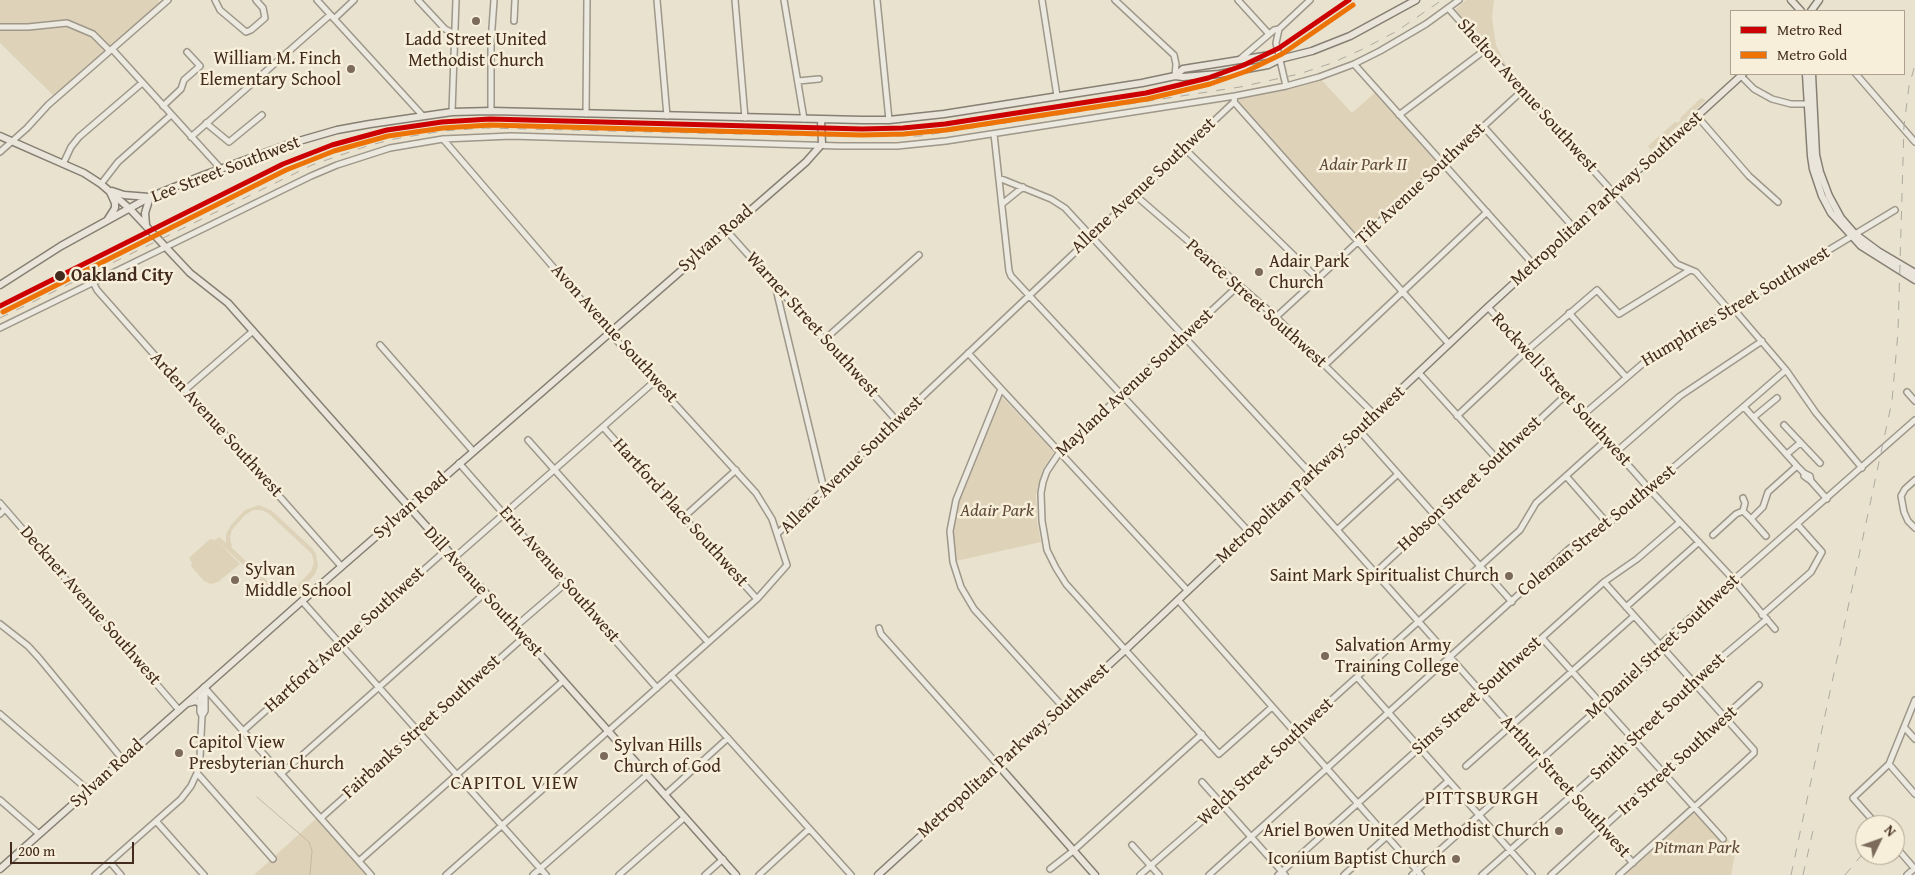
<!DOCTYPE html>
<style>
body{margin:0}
#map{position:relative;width:1915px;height:875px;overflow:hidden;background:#e8e2ce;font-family:"Gentium Book Plus",serif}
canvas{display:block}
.legend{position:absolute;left:1730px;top:10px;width:175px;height:65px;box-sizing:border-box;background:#f7efd9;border:1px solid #afa18d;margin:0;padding:6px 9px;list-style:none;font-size:15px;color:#422b1c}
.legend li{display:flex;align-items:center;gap:10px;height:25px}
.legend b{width:25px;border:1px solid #afa18d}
.north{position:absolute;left:1855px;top:815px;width:50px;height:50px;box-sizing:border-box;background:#f7efd9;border:1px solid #afa18d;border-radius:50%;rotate:48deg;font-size:14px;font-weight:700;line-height:20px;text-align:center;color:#422b1c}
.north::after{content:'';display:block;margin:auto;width:18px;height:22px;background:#7c6b5a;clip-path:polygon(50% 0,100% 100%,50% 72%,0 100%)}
.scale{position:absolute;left:10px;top:842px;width:124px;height:22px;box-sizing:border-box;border:2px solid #422b1c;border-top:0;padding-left:6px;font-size:15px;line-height:18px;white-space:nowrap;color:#422b1c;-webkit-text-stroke:4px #f7efd9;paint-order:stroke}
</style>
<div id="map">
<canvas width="1915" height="875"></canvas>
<ul class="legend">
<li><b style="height:6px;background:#c00"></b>Metro Red</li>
<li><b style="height:6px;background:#ed7306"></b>Metro Gold</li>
</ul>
<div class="north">N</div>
<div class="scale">200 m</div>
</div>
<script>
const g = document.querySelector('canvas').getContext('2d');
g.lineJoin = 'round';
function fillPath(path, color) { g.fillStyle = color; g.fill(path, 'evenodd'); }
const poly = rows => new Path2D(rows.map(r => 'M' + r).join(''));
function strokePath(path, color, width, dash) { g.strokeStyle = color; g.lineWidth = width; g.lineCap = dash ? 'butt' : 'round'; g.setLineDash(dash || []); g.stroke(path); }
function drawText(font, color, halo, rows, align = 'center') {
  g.font = font + ' "Gentium Book Plus",serif'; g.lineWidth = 5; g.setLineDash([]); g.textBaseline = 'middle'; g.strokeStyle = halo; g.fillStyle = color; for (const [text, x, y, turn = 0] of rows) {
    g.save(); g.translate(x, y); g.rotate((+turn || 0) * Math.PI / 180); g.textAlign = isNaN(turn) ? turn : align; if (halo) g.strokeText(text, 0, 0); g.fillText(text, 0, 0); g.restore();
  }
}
fillPath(poly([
 [0,0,158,0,162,4,113,47,58,100,0,43],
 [1466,0,1494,0,1492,18,1496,45,1509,71,1455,10],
 [1319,77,1352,113,1377,91,1443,164,1358,242,1234,102,1235,96],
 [1701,98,1706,100,1651,150,1648,146,1675,122,1677,123,1681,120,1680,118],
 [1002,397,1054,452,1043,469,1036,494,1037,521,1041,542,956,561,953,546,953,530,959,502],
 [259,505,272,511,312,548,316,554,318,566,315,574,300,591,293,594,283,596,273,592,216,540,240,564,218,582,211,584,204,581,191,566,192,563,189,558,210,539,215,540,219,537,226,543,226,534,231,525,245,510],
 [253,510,261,510,268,513,312,554,314,563,311,571,293,590,285,592,275,588,232,548,230,537,232,530,245,515],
 [1699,808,1736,849,1731,875,1625,875],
 [320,815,372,875,254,875]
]), '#ded3b9');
strokePath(poly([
 [257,797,309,842,312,851,310,875]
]), '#c6b99f', 1);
const minor = poly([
 [215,0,220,10,246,32,251,30,265,18,263,8,256,0],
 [317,0,422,115],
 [418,0,445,29,455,34],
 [657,0,667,116],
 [735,0,745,118],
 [784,0,804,119],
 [877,0,889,120],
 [1042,0,1057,96],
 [1115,0,1174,55,1176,64,1175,76],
 [1238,0,1269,34],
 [1449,9,1677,264,1696,272,1729,310],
 [334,19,354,0],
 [514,21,515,0],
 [0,27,28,27,67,23,93,34,110,51],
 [1279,29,1276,43,1286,86],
 [112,49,221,169],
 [1239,60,1274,30,1279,29,1310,0],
 [1354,64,1534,265],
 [1856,74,1915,142],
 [1741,76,1754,89,1772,99,1791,104,1811,104],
 [798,81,819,79],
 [1234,102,1449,344],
 [163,106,181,89,184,80,200,66,187,52],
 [491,111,491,42,494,0],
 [452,112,456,0],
 [586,114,587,0],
 [1399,115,1485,50],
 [1697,116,1749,176,1778,202],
 [206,123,229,142,262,115],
 [1483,126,1574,228],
 [994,134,1009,271,1011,276,1250,533],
 [191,137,330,15],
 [443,139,609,332,756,493,772,519,787,565,757,599,446,875],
 [1185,149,1318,279],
 [0,152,27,128,48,105,168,0],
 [63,164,71,147,79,137,142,83],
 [999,178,1051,199,1065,208,1312,475],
 [101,184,118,162,171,115],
 [1135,195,1276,317,1375,415],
 [1002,204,1023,187],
 [726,230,897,421],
 [93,282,97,290,341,566],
 [775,285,824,489],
 [1239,285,1059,453,1047,471,1043,482,1041,493,1042,521,1047,550,1056,568,1066,584,1219,754,1272,707],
 [1488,307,1652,492,1734,580,1775,629],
 [1733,308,1786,370,1816,413,1862,468],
 [1569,313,1626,377],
 [1276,317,1522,91],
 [0,328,311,176,337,165,390,148,443,139,511,136,840,146,897,146,946,141,1235,96,1286,86,1319,77,1354,64,1380,51,1426,24,1459,0],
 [824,340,919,255],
 [380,345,473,451],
 [968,353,1188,591],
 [1325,365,1487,212],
 [1419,373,1497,459],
 [1001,389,956,500,950,531,953,562,961,587,974,609,1063,707],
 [185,390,253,331],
 [1907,392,1915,401],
 [1583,415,1647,360,1895,210],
 [1457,416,1524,353,1597,290,1619,314,1690,270],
 [1754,417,1777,398],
 [1784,425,1820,463],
 [603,427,757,599],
 [1359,430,1512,602],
 [528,440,708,642],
 [1616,452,1680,396,1762,341],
 [1787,454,1800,443],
 [459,463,657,688],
 [1797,466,1804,473,1810,476,1811,481],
 [1804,473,1804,476,1811,481,1827,499],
 [1566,476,1608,524],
 [1915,480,1905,489,1901,496,1904,512,1908,521,1915,528],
 [1299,487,1633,863],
 [1743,498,1745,503,1743,511,1751,519,1763,507,1768,492,1797,466,1744,407],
 [0,503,179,710],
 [0,514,5,509],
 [684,517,736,470],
 [1751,519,1766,536],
 [1337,530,1398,474],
 [777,534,1234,102,1235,96],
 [1713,535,1736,514,1743,511],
 [454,558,655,381],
 [1375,573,1566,395],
 [1604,582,1754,750,1754,753,1740,766,1619,875],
 [1178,600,1421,875],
 [302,601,546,875],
 [1626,607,1699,542],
 [1762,615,1811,572,1822,552,1797,524],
 [0,624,28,646,39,658,123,760],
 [515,627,566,583],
 [879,628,881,634,999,766],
 [1542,638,1723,839],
 [671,675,851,875],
 [1357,677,1532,875],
 [204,687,371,875],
 [0,714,88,790],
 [202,716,205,711,205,690],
 [1905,728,1915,739],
 [243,731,446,550],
 [1889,764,1915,794],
 [1466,766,1634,616],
 [197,773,273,859],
 [281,774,485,593],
 [1202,782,1285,875],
 [665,795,728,738],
 [0,800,39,834],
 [321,818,524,637],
 [156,821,204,875],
 [1877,825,1853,798,1889,764,1915,700],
 [1132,845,1159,875],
 [1895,846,1915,869],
 [359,861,563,681],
 [110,862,121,875],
 [1050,869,1073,851,1202,734],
 [95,875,181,799,191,786,197,773,200,757,202,716,200,712,200,697,203,690],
 [533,875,647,775],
 [619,875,685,817],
 [705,875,723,859],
 [759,875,809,829],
 [1140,875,1235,792,1298,730,1520,530,1536,503,1606,440],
 [1209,875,1570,548,1608,524,1786,370],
 [1278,875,1604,582,1637,559,1680,522],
 [1344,875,1448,781],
 [1412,875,1656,657,1663,642,1915,420],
 [1482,875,1632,742,1722,657,1767,619],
 [1551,875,1759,685],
 [1907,875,1915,868]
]);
const major = poly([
 [1791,0,1801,11],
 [1811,11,1819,0],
 [1806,74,1811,156,1813,169,1822,196,1831,213,1861,246,1915,280],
 [1812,74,1816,155,1820,172,1829,196,1841,218,1855,234,1878,251,1915,273],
 [1175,76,1183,69,1221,63,1270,55,1280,59],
 [0,136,84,173,101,184,130,209,190,273,228,303,736,875],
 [112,191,124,195,149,197],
 [108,219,115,208,115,203,110,192],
 [146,225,145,213,150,197],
 [0,285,61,246,150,197,204,175,292,143,337,130,370,124,452,112,491,111,862,120,889,120,944,114,1142,83,1175,76,1183,77,1219,74,1268,65,1280,59,1312,51,1350,36,1416,0],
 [188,703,195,701,200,703],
 [999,766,1095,875],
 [0,869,302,601,806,162,822,144,821,120],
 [878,875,1123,652,1488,307,1743,74]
]);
strokePath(minor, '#9e978a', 8);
strokePath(major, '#867f73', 9);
strokePath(minor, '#ece9e0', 5);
strokePath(major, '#e9e5db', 6);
strokePath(poly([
 [0,318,312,165,367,146,394,139,443,131,485,128,822,136,920,136,1240,87,1299,74,1332,63,1363,49,1397,31,1442,0],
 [1791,875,1892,401,1898,332,1904,126,1909,86,1915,65],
 [1803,875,1814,826],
 [1845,875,1865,851]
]), '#aea9a0', 1, [9, 9]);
strokePath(poly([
 [0,306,283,164,332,145,387,130,442,122,490,119,862,129,903,128,945,124,1146,93,1208,78,1244,65,1279,48,1349,0]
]), '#c00', 5);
strokePath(poly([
 [3,312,286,170,334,151,388,136,443,128,490,125,862,135,904,134,946,130,1147,99,1210,84,1247,71,1282,54,1353,5]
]), '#ed7306', 5);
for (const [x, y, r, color] of [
 [476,21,5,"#7c6b5a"],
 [351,69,5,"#7c6b5a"],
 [1259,272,5,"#7c6b5a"],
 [60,276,6,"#422b1c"],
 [1509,576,5,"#7c6b5a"],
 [235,580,5,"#7c6b5a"],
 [1325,656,5,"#7c6b5a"],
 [179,753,5,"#7c6b5a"],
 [604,756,5,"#7c6b5a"],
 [1559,831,5,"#7c6b5a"],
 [1456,859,5,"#7c6b5a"]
]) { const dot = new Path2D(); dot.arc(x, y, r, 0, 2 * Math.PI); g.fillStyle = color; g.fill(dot); strokePath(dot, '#f7efd9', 2); }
drawText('18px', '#422b1c', '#f7efd9', [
 ["Ladd Street United",476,40,"center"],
 ["Methodist Church",476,61,"center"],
 ["William M. Finch",341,59,"right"],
 ["Elementary School",341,80,"right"],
 ["Adair Park",1269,262],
 ["Church",1269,283],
 ["Sylvan",245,570],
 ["Middle School",245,591],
 ["Saint Mark Spiritualist Church",1499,576,"right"],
 ["Salvation Army",1335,646],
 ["Training College",1335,667],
 ["Capitol View",189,743],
 ["Presbyterian Church",189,764],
 ["Sylvan Hills",614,746],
 ["Church of God",614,767],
 ["Ariel Bowen United Methodist Church",1549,831,"right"],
 ["Iconium Baptist Church",1446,859,"right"]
], 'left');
drawText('18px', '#422b1c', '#f7efd9', [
 ["Shelton Avenue Southwest",1527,96,48],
 ["Lee Street Southwest",226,170,-21],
 ["Tift Avenue Southwest",1421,184,-43],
 ["Allene Avenue Southwest",1144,186,-43],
 ["Metropolitan Parkway Southwest",1607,199,-42],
 ["Sylvan Road",716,239,-41],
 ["Pearce Street Southwest",1256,304,42],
 ["Humphries Street Southwest",1736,307,-31],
 ["Warner Street Southwest",812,325,48],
 ["Avon Avenue Southwest",614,334,48],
 ["Mayland Avenue Southwest",1135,383,-43],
 ["Rockwell Street Southwest",1561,390,48],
 ["Arden Avenue Southwest",216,425,48],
 ["Allene Avenue Southwest",852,465,-44],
 ["Metropolitan Parkway Southwest",1311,475,-43],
 ["Hobson Street Southwest",1470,484,-43],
 ["Sylvan Road",411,506,-41],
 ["Hartford Place Southwest",680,513,48],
 ["Coleman Street Southwest",1597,531,-39],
 ["Erin Avenue Southwest",559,575,49],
 ["Dill Avenue Southwest",483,592,48],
 ["Deckner Avenue Southwest",90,606,49],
 ["Hartford Avenue Southwest",345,640,-42],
 ["McDaniel Street Southwest",1663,647,-43],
 ["Sims Street Southwest",1477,696,-42],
 ["Smith Street Southwest",1658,717,-43],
 ["Fairbanks Street Southwest",422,727,-42],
 ["Metropolitan Parkway Southwest",1014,751,-42],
 ["Ira Street Southwest",1678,761,-42],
 ["Welch Street Southwest",1266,762,-43],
 ["Sylvan Road",107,774,-42],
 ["Arthur Street Southwest",1565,787,48]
]);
drawText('italic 18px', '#5f4a38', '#f7efd9', [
 ["Adair Park II",1363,165],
 ["Adair Park",997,511],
 ["Pitman Park",1697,848]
]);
drawText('bold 18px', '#422b1c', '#f7efd9', [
 ["Oakland City",71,276]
], 'left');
g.letterSpacing = '1px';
drawText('19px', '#422b1c', '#f7efd9', [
 ["CAPITOL VIEW",515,784],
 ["PITTSBURGH",1482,799]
]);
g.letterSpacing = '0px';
</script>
